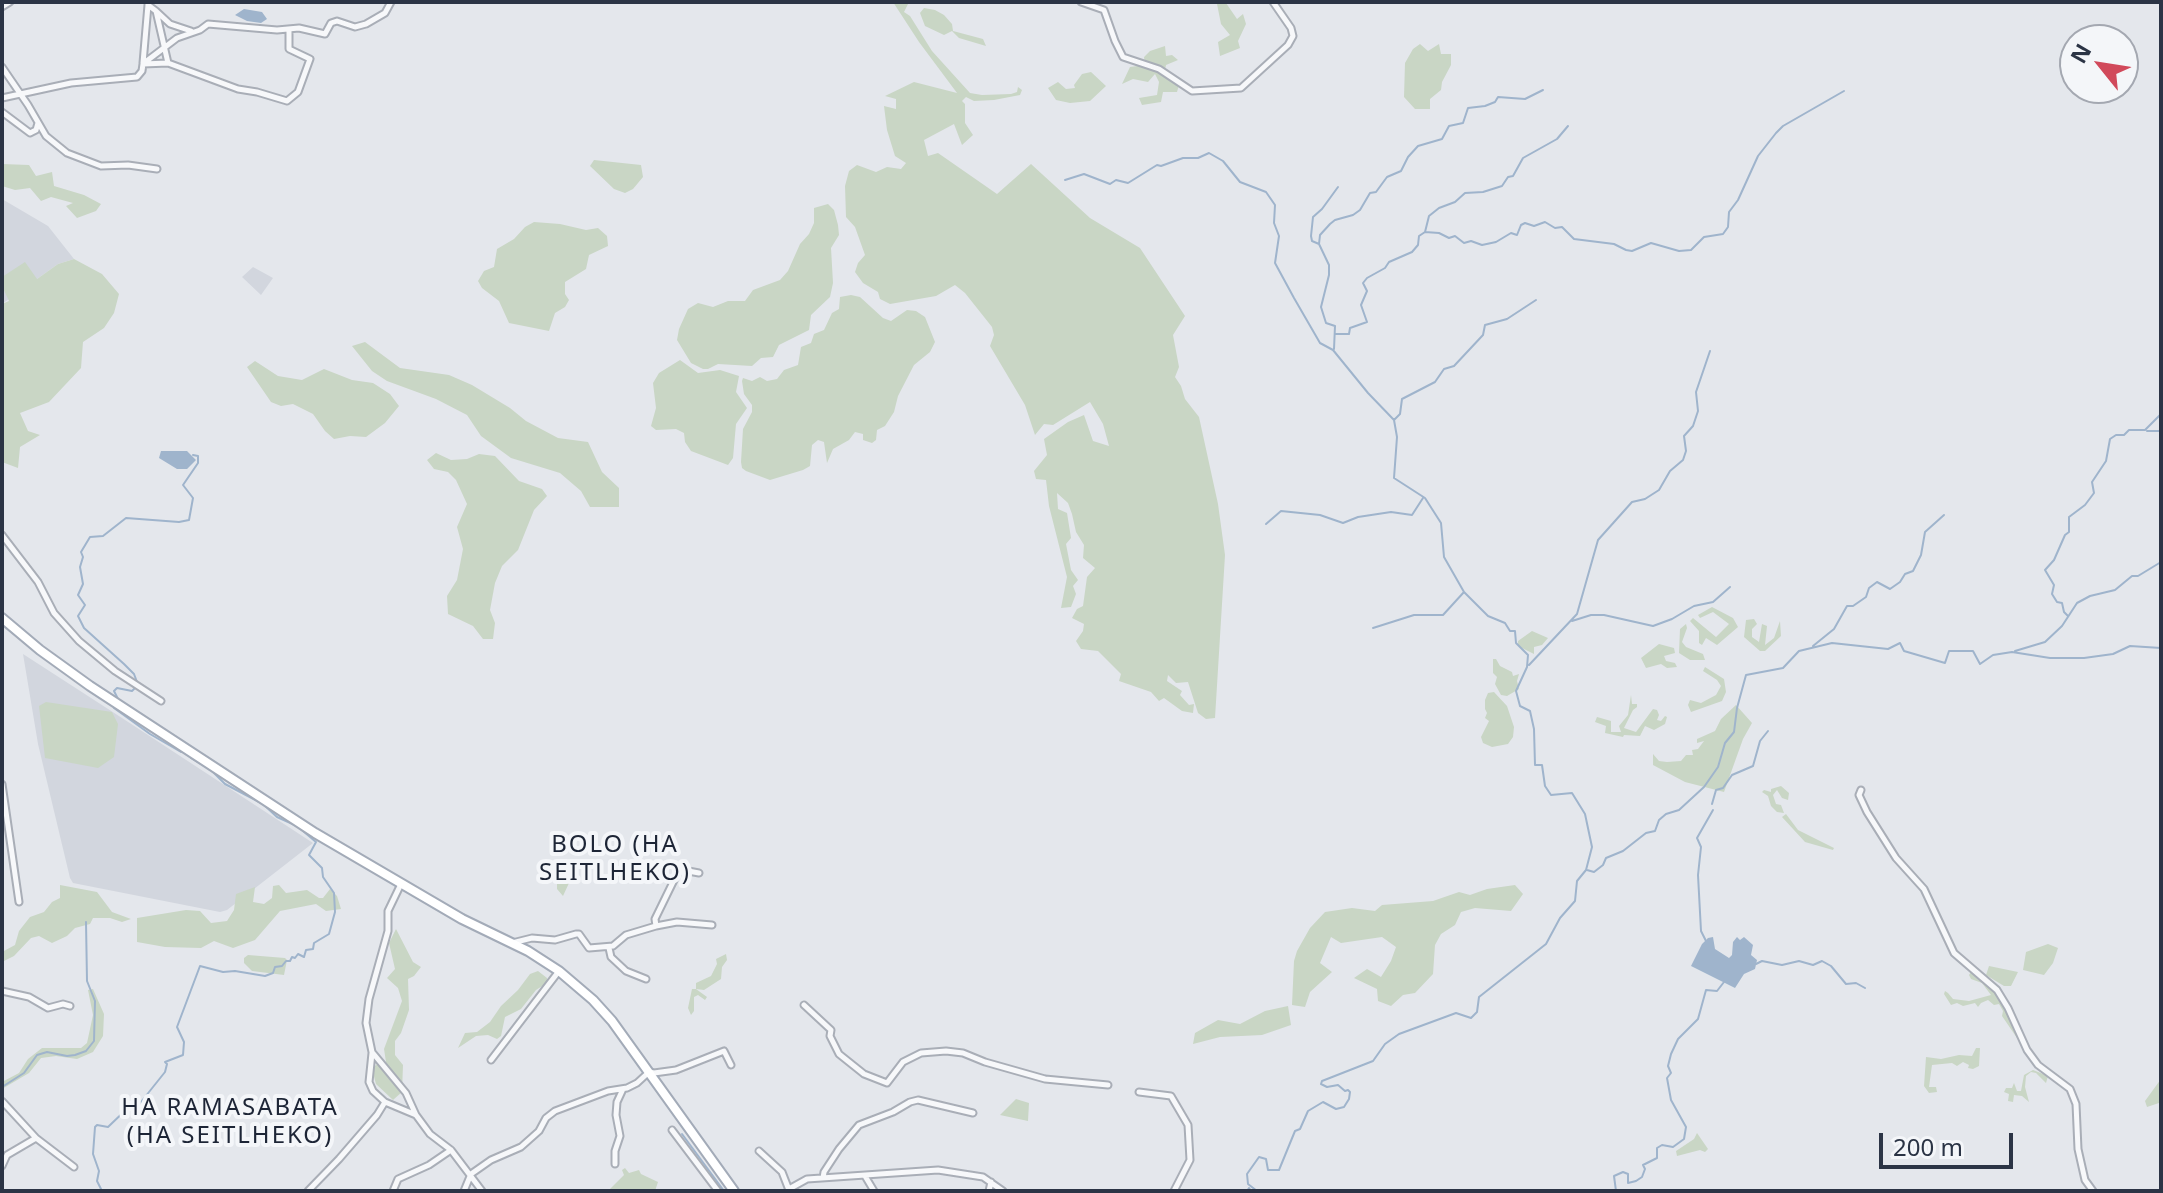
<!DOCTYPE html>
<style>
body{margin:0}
#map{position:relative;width:2163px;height:1193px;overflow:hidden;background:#e4e7ec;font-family:"Noto Sans",sans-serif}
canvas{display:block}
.frame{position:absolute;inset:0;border:4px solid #2b3445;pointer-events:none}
.north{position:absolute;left:2059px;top:24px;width:80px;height:80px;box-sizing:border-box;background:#f4f6f9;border:2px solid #a4a8b1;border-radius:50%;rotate:300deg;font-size:22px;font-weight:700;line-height:32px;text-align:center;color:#2b3445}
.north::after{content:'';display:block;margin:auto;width:28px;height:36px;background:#d1495b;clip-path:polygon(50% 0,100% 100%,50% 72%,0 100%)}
.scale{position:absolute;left:1879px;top:1133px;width:134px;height:36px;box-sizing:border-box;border:4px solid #2b3445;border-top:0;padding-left:10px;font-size:24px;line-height:28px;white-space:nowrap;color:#2b3445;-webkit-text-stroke:6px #f4f6f9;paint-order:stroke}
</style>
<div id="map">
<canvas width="2163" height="1193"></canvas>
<div class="frame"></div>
<div class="north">N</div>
<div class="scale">200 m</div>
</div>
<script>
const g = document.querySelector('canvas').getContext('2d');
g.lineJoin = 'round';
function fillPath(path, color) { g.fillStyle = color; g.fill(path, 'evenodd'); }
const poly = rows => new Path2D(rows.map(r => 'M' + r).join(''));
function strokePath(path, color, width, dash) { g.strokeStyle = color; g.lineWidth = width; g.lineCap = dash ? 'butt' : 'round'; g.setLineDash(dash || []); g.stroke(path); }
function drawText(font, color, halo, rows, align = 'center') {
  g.font = font + ' "Noto Sans",sans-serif'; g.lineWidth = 8; g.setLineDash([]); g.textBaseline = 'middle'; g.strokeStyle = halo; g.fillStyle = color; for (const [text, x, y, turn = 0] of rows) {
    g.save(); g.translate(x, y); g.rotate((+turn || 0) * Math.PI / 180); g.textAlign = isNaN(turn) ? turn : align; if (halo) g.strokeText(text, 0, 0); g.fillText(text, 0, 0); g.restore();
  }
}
fillPath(poly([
 [2,199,48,226,74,259,58,264,2,304],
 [253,267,273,278,261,295,242,277],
 [23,654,122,718,313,843,227,910,220,912,73,883,70,878,38,744]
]), '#d2d6de');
fillPath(poly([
 [893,2,909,2,904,12,910,16,932,51,970,93,982,95,1011,94,1017,92,1018,87,1022,90,1020,95,994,100,974,101,966,97,962,101,965,104,965,123,973,135,962,145,954,124,924,140,928,156,938,153,997,194,1031,164,1090,218,1140,248,1185,316,1173,335,1179,367,1175,377,1181,386,1185,399,1199,417,1218,504,1225,555,1215,718,1206,719,1198,713,1188,682,1176,683,1168,675,1167,681,1182,691,1180,695,1189,705,1194,704,1193,713,1182,711,1164,698,1159,701,1151,692,1119,681,1121,674,1098,651,1081,649,1076,641,1083,631,1084,624,1072,618,1077,609,1083,606,1087,577,1095,568,1083,558,1084,545,1076,532,1072,514,1068,503,1057,493,1058,509,1067,513,1071,538,1066,544,1071,570,1078,580,1073,586,1076,594,1071,607,1061,608,1067,577,1049,506,1046,480,1036,479,1034,471,1047,455,1044,439,1068,422,1084,415,1093,441,1109,446,1103,424,1090,402,1053,425,1044,424,1035,435,1025,405,990,346,994,335,992,327,965,293,955,285,936,296,890,304,880,299,878,292,863,283,855,272,858,263,865,255,855,227,846,217,845,186,849,171,857,165,876,172,887,167,901,169,906,163,895,156,887,130,884,106,896,109,896,99,885,96,914,82,957,93,919,42],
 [1226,3,1237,19,1243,14,1246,24,1238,41,1240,48,1220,56,1218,42,1230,35,1221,24,1217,4],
 [924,8,935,10,944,15,952,24,953,31,983,39,986,46,959,38,952,31,944,35,925,26,920,13],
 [1420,44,1428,51,1439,44,1441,54,1451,54,1451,65,1442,82,1441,90,1430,99,1430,109,1415,109,1404,97,1405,63,1413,49],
 [1165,46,1166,56,1172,55,1178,60,1166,65,1164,75,1179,85,1177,92,1163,92,1161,102,1142,105,1139,98,1157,95,1159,82,1155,74,1148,82,1133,79,1122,84,1130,67,1145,65,1144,57,1150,51],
 [1091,72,1106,86,1090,101,1070,103,1056,100,1048,88,1058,82,1066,89,1075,88,1074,85,1082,74],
 [594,160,641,165,643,177,633,189,625,193,614,189,590,166],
 [2,164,29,165,36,176,52,172,54,186,84,195,101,204,96,211,77,218,66,206,73,203,51,197,41,201,30,188,15,190,2,186],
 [828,204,834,210,838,225,839,235,831,248,833,283,830,297,811,315,809,330,779,345,773,357,761,358,752,366,718,364,708,369,703,369,691,363,677,340,679,329,688,309,698,303,713,307,728,301,745,301,753,290,780,280,788,271,800,244,809,234,814,223,814,208],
 [534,222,560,224,586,230,598,228,607,236,608,246,589,255,586,269,565,282,565,294,569,300,565,307,555,313,549,331,509,323,499,301,482,288,478,281,484,271,494,267,497,249,514,239,525,227],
 [74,259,102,274,119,294,114,313,104,328,83,342,81,368,49,402,20,413,28,431,40,435,20,447,18,468,2,462,2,304,9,301,2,286,2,277,25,262,37,279,58,264],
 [851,295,860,297,883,318,891,321,907,310,916,311,925,317,935,342,930,352,914,365,898,396,894,412,885,426,877,430,876,440,872,443,863,440,863,434,855,432,849,440,833,449,827,463,824,442,818,440,812,445,810,466,803,470,770,480,746,471,742,468,741,462,743,429,752,412,752,405,744,394,742,381,743,378,752,381,760,377,767,381,777,379,784,370,798,365,801,347,811,343,814,334,824,330,832,313,839,309,840,297],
 [365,342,400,368,449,375,472,385,510,408,526,421,558,438,588,442,602,472,619,488,619,507,590,507,581,491,560,473,511,458,481,436,467,415,436,399,387,381,372,371,352,346],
 [680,360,698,373,720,370,739,376,736,392,747,408,736,424,733,458,728,465,691,451,685,442,684,433,676,429,656,430,651,426,656,408,653,383,659,373],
 [255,361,278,376,302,380,324,369,352,380,373,383,390,394,399,406,385,423,366,437,350,436,334,439,325,431,313,414,293,404,281,406,271,402,247,367],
 [436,453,451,460,467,459,479,454,495,456,519,481,542,489,547,496,534,510,518,550,502,566,495,583,490,610,495,623,493,639,483,639,473,626,448,614,447,596,457,580,463,549,457,527,467,504,456,480,448,472,434,469,427,460],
 [1712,607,1733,618,1738,627,1717,645,1706,638,1702,645,1699,643,1699,631,1690,621,1693,618,1716,637,1729,624,1713,612,1700,618,1698,615],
 [1754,619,1757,624,1752,629,1752,637,1759,642,1762,624,1767,626,1765,645,1774,638,1780,621,1781,636,1765,651,1760,651,1744,637,1746,620],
 [1686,624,1687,628,1682,642,1686,647,1703,654,1705,660,1690,660,1679,653,1680,629],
 [1532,631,1548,638,1542,645,1534,647,1534,654,1518,646,1518,641],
 [1659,644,1674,648,1675,653,1664,656,1666,661,1675,663,1677,667,1667,668,1661,664,1646,668,1641,658],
 [1493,659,1496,659,1500,666,1512,672,1513,676,1519,674,1517,681,1519,689,1507,696,1501,695,1495,684,1497,677,1493,673],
 [1705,667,1724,679,1726,692,1722,701,1691,712,1688,705,1690,700,1701,703,1716,695,1721,686,1717,680,1703,671],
 [1494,692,1507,706,1514,727,1513,737,1508,744,1492,747,1483,743,1481,737,1489,721,1485,718,1487,713,1485,709,1485,700,1488,693],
 [1631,695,1632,704,1637,704,1637,707,1633,710,1624,728,1636,732,1653,709,1657,710,1659,715,1657,720,1661,721,1665,716,1667,717,1665,724,1654,730,1645,726,1640,736,1624,735,1623,737,1605,733,1606,726,1595,722,1597,717,1611,721,1611,732,1621,732,1619,726,1628,715],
 [46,702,112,712,118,724,114,757,98,768,45,758,39,706],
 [1736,705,1752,723,1743,739,1724,792,1685,782,1653,765,1653,754,1659,761,1667,762,1681,761,1686,755,1693,755,1692,750,1698,749,1704,741,1697,743,1697,739,1715,731,1721,719],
 [1781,786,1789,793,1788,800,1782,798,1777,790,1773,795,1776,804,1781,805,1784,813,1777,812,1771,806,1768,796,1762,792,1764,790,1771,792,1771,789],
 [1786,814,1798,830,1834,848,1833,850,1805,842,1782,817],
 [568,860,573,863,575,869,568,877,569,883,563,896,557,889,557,871],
 [60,885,97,892,112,912,131,919,122,922,110,918,93,918,90,924,75,928,67,936,52,943,39,936,31,938,14,956,2,962,2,952,15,945,19,931,30,917,44,912,52,902,60,898],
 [279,885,286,893,307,890,319,898,323,898,330,889,337,896,341,909,326,911,316,904,280,911,255,940,233,948,214,941,201,948,165,947,137,942,137,918,186,910,200,911,211,923,227,921,234,910,236,894,255,887,253,902,264,904,272,898,273,886],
 [1515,885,1523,894,1511,911,1475,908,1461,912,1455,925,1441,934,1435,945,1433,974,1415,993,1403,995,1391,1006,1378,1001,1377,989,1354,978,1367,969,1381,977,1391,961,1396,947,1382,937,1341,943,1331,937,1320,963,1332,972,1310,992,1305,1007,1292,1005,1294,961,1297,951,1310,928,1325,912,1352,908,1375,911,1382,905,1433,901,1459,892,1470,895,1487,889],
 [396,929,413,962,421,967,414,976,408,979,409,1010,401,1033,395,1041,395,1055,403,1065,402,1092,393,1100,376,1084,372,1069,378,1063,386,1062,384,1049,402,1001,398,988,387,978,395,969,389,943],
 [2048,944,2058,948,2053,963,2044,975,2023,970,2026,952],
 [726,954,727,960,722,967,721,979,704,990,696,989,707,997,705,1000,698,995,694,997,694,1011,691,1015,688,1008,692,989,696,989,696,983,711,976,717,964,716,959],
 [248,955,285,958,287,960,284,975,252,971,244,963,244,958],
 [1989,966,2018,972,2011,986,2004,986,1986,975],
 [1973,969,1997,990,2021,1036,2017,1038,2002,1016,2003,1011,1999,1004,1994,1005,1988,1000,1981,1003,1978,1007,1975,1003,1963,1006,1957,1003,1951,1005,1944,994,1945,991,1948,993,1953,999,1969,1001,1991,995,1982,983,1971,979,1969,975],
 [538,971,547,978,547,983,536,990,521,1009,505,1017,501,1036,497,1039,488,1035,476,1036,458,1048,465,1033,477,1032,490,1022,501,1006,518,990,530,974],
 [93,989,104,1014,103,1036,93,1052,77,1059,56,1056,41,1058,29,1073,2,1089,2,1082,19,1073,28,1059,42,1048,81,1048,87,1043,93,1015,88,990],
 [1288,1006,1291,1025,1262,1035,1220,1037,1193,1044,1195,1033,1218,1020,1240,1024,1265,1011],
 [1976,1048,1980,1048,1979,1066,1973,1069,1968,1068,1969,1065,1963,1062,1957,1066,1952,1063,1932,1065,1929,1087,1936,1087,1937,1092,1929,1093,1924,1086,1926,1057,1941,1059,1959,1055,1972,1056],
 [2033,1070,2048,1076,2046,1083,2036,1073,2031,1072,2026,1076,2025,1087,2029,1102,2022,1096,2014,1095,2013,1102,2008,1101,2009,1094,2004,1092,2006,1088,2012,1088,2014,1083,2017,1091,2021,1091,2024,1075],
 [2161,1079,2161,1105,2159,1103,2147,1107,2145,1101],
 [1016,1099,1029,1103,1028,1121,1000,1115],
 [1697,1133,1708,1149,1705,1152,1700,1150,1677,1156,1676,1151,1694,1139],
 [625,1168,629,1173,639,1170,641,1174,658,1182,655,1191,608,1191,624,1175,622,1170]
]), '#c9d6c5');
fillPath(poly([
 [244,9,262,12,267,19,261,23,247,21,235,15],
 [161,451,187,451,196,460,187,469,177,469,159,458],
 [1713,937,1715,949,1729,958,1732,955,1733,942,1737,937,1740,940,1744,937,1753,945,1751,955,1757,960,1755,969,1744,974,1735,988,1691,966,1702,944,1708,938]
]), '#9fb4cc');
strokePath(poly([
 [1065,180,1084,174,1110,184,1116,180,1128,183,1157,165,1161,166,1183,158,1198,158,1209,153,1223,161,1240,182,1266,192,1275,205,1274,223,1279,236,1275,263,1294,298,1320,343,1333,350,1368,393,1394,420,1397,437,1394,478,1425,498,1441,523,1444,557,1464,592,1488,616,1505,623,1510,631,1515,631,1516,643,1528,655,1527,667,1516,691,1520,706,1530,711,1534,729,1535,765,1542,765,1545,786,1551,795,1572,793,1585,814,1592,847,1586,870,1577,881,1575,901,1560,918,1546,944,1479,997,1477,1012,1471,1018,1456,1013,1399,1034,1385,1044,1373,1061,1322,1081,1321,1084,1327,1087,1338,1085,1345,1091,1348,1090,1350,1092,1349,1099,1344,1107,1336,1109,1323,1102,1308,1111,1300,1129,1295,1131,1279,1170,1268,1170,1266,1159,1259,1157,1247,1174,1248,1184,1257,1191],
 [1425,232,1429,216,1439,208,1455,202,1465,193,1483,192,1502,186,1508,177,1513,176,1523,158,1557,139,1568,126],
 [1319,244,1320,235,1330,224,1335,220,1353,215,1360,210,1370,193,1376,192,1387,177,1401,171,1408,157,1418,146,1442,139,1449,126,1463,123,1468,108,1485,106,1495,102,1498,97,1525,99,1543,90],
 [1335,334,1349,334,1350,328,1367,322,1361,305,1367,291,1363,283,1367,278,1385,268,1389,262,1412,252,1418,245,1419,236,1425,232,1439,233,1449,238,1455,236,1464,243,1471,241,1482,245,1496,242,1511,233,1517,235,1521,225,1525,223,1534,226,1545,222,1555,228,1562,227,1574,239,1614,244,1626,250,1632,251,1651,243,1679,251,1691,250,1704,237,1723,234,1728,227,1729,212,1738,200,1758,156,1776,133,1783,126,1844,91],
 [1334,349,1335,326,1326,323,1321,307,1329,275,1329,265,1319,244,1312,241,1311,236,1313,217,1322,209,1338,187],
 [1394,420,1400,414,1402,399,1435,382,1444,369,1454,366,1483,335,1485,325,1507,319,1536,300],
 [2147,431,2161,431],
 [1266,524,1281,511,1320,515,1343,523,1358,517,1391,512,1412,515,1423,498],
 [2068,616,2064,612,2062,603,2057,602,2052,594,2054,585,2045,570,2054,560,2065,535,2069,532,2069,517,2085,505,2094,493,2092,482,2106,461,2110,439,2116,435,2124,435,2129,430,2145,430,2161,414],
 [1572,621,1591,615,1604,615,1653,626,1672,619,1694,606,1713,602,1730,587],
 [1373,628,1414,615,1443,615,1464,592],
 [1813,646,1834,629,1847,606,1853,606,1866,597,1869,588,1877,582,1890,589,1900,582,1905,574,1913,571,1921,555,1925,532,1944,515],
 [2015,651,2045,642,2062,626,2077,603,2090,596,2115,590,2132,576,2138,576,2161,562],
 [1529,665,1577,614,1598,540,1632,502,1645,499,1659,490,1670,471,1683,460,1686,451,1684,436,1693,426,1698,411,1696,392,1710,351],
 [137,682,134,674,124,664,84,628,78,616,85,605,78,595,83,584,80,567,83,557,81,552,90,537,103,536,126,518,179,522,189,520,193,498,183,485,198,463,198,456,193,455],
 [118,699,114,691,117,688,132,691,135,688],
 [114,708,150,734,181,752],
 [1712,804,1716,790,1723,788,1732,775,1753,766,1760,741,1768,731],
 [1587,870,1594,872,1603,865,1606,858,1623,851,1646,833,1655,831,1659,820,1666,814,1679,810,1704,787,1718,767,1725,743,1734,732,1737,708,1746,675,1783,668,1799,651,1832,643,1888,649,1900,643,1904,651,1945,663,1949,651,1973,651,1980,664,1993,655,2012,652,2050,658,2084,658,2113,654,2130,646,2161,648],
 [1706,941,1701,931,1698,875,1701,847,1697,838,1713,810],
 [1756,964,1762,961,1782,965,1799,961,1813,965,1822,961,1831,966,1846,984,1856,983,1865,988],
 [2,1087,24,1073,37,1055,47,1052,67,1056,75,1055,86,1051,94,1041,95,1001,87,981,86,922],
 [682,1134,724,1191],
 [102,1191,97,1181,99,1171,93,1154,95,1127,97,1125,108,1127,132,1104,137,1107,165,1072,167,1064,165,1062,183,1055,184,1042,177,1027,200,966,223,972,235,971,265,976,273,973,275,967,282,966,286,961,290,961,292,957,295,958,298,954,304,957,306,950,313,949,314,943,329,934,335,912,334,893,323,877,322,868,309,855,316,842,297,826,277,817,263,804,225,784,211,770,191,758],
 [1247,1191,1249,1188,1251,1191],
 [1616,1191,1614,1176,1623,1172,1628,1174,1628,1183,1636,1181,1642,1177,1645,1169,1643,1165,1657,1158,1657,1148,1662,1145,1673,1147,1684,1139,1686,1127,1671,1100,1667,1078,1671,1073,1668,1066,1671,1054,1678,1039,1698,1019,1706,990,1717,991,1724,982]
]), '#9fb4cc', 2);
const street = poly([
 [1081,2,1104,10,1115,41,1123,57,1159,69,1192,91,1241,88,1288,45,1293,36,1291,28,1273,2],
 [148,5,156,11,168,63],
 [2,7,10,2],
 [156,11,170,24,191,31],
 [143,63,148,5],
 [144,63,177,38,200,30,208,24,277,30,299,28,325,34,331,23,337,21,355,27,366,24,385,13,391,2],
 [2,67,28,105,46,136,67,153,101,166,128,165,157,169],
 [2,98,71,83,137,77,142,71,143,64,168,63,238,89,257,92,287,101,298,92,310,59,289,49,289,29],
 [2,112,30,133,36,130,38,123],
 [2,535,38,582,54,613,79,641,115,671,161,701],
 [2,784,19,902],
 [1861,790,1859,795,1867,812,1896,858,1924,889,1954,953,1997,990,2008,1008,2027,1050,2038,1065,2070,1089,2076,1104,2078,1149,2085,1180,2093,1191],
 [401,884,388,911,388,931,369,999,366,1023,372,1052,406,1093,416,1115],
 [656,926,677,922,712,925],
 [512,943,532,938,555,940,576,934,579,934,589,948,613,946,626,935,656,926,655,919,677,874,683,870,699,873],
 [609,948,611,957,626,971,646,979],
 [2,991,29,997,48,1008,63,1004,70,1006],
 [804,1005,831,1030,830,1036,839,1054,864,1074,887,1083,903,1062,921,1053,946,1051,963,1053,985,1062,1045,1079,1108,1085],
 [491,1060,559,971],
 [1139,1092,1171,1096,1188,1125,1190,1160,1174,1191],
 [2,1101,36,1138,74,1167],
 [385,1102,416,1115,430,1134,451,1150,482,1191],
 [672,1130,718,1191],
 [759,1151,782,1172,789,1190],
 [615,1164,615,1151,620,1136,616,1115,617,1102,623,1089],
 [2,1166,7,1155,36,1138],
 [865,1176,874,1191],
 [823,1178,824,1172,839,1149,859,1125,893,1112,910,1102,918,1100,973,1113],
 [789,1189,807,1179,938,1170,983,1177,1003,1191],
 [308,1191,339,1159,377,1115,385,1102,373,1091,369,1082,372,1053],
 [393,1191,398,1179,429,1165,451,1150],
 [464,1191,471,1174,491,1160,521,1147,539,1131,546,1118,555,1111,608,1091,627,1088,637,1083,649,1072,654,1073,676,1070,724,1051,731,1065],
 [989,1191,991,1182]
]);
const primary = poly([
 [2,618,40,650,90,686,315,833,462,919,528,951,559,971,593,1000,612,1021,734,1191]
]);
strokePath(street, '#a9aeb7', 9);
strokePath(primary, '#a3abb8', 12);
strokePath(street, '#f7f8fa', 5);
strokePath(primary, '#fff', 8);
g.letterSpacing = '2px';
drawText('24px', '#1d2536', '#f4f6f9', [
 ["BOLO (HA",615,845],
 ["SEITLHEKO)",615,873],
 ["HA RAMASABATA",230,1108],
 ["(HA SEITLHEKO)",230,1136]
]);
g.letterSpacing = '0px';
</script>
